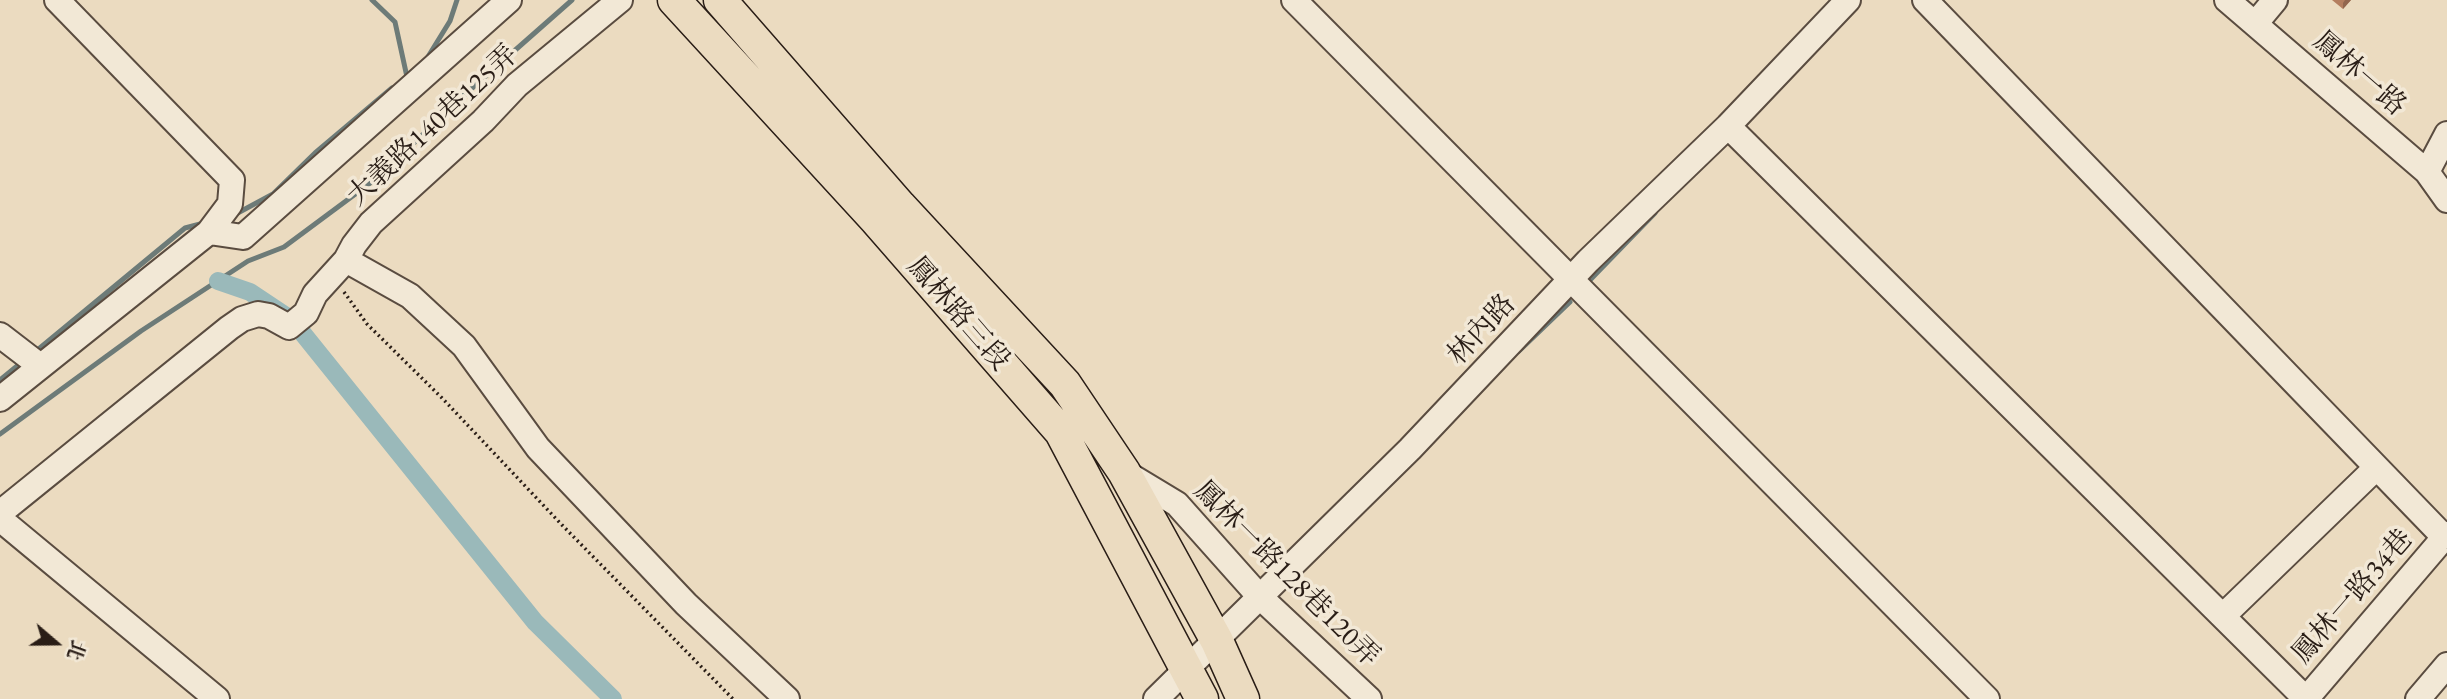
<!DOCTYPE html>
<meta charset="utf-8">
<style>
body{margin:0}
#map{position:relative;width:2447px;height:699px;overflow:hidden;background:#ebdbc0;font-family:"EB Garamond","Noto Serif TC",serif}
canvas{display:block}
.north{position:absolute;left:21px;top:608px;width:70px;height:70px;-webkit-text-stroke:5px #f2e8d6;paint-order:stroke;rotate:110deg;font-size:19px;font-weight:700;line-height:28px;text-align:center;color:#291d16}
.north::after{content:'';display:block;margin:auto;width:24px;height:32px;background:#291d16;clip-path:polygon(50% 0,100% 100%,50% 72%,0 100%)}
</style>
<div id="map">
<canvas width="2447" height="699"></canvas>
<div class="north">北</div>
</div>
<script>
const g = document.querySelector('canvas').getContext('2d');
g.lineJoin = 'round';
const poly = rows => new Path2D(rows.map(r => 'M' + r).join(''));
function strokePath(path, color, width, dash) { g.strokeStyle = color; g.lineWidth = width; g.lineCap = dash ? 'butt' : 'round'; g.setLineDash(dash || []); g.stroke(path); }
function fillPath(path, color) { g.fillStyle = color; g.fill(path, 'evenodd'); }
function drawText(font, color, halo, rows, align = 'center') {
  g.font = font + ' "EB Garamond","Noto Serif TC",serif'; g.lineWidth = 7; g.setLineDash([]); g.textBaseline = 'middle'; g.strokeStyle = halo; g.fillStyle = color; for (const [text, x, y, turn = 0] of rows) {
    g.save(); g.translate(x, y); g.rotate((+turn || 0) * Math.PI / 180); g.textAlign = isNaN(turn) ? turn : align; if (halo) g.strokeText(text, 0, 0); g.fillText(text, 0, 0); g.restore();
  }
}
strokePath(poly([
 [372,0,395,22,407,77],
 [426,60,450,21,457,0],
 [234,215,273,194,315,153,392,88],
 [1591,279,1655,213],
 [1519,351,1570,302],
 [35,352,185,228,204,223],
 [0,380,22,362],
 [0,434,141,331,248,261,284,247,381,175,454,104,572,0]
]), '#6d7b78', 5);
strokePath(poly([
 [218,281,250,292,292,320,535,622,613,699]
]), '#9ab9ba', 18);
const minor = poly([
 [1294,0,1987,699],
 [1925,0,2444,537],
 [2227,0,2427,172,2447,200],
 [2255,24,2275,0],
 [1728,126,2306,699],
 [2427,172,2447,134],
 [209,232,243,237,509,0],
 [346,260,410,296,464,346,538,448,686,604,787,699],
 [0,335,39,365],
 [0,399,209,232,230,204,232,180,57,0],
 [1124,472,1177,504,1259,596,1369,699],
 [0,513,229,328,242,319,258,314,269,316,289,327,306,313,315,294,346,260,354,245,371,223,483,121,517,85,620,0],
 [0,519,217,699],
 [2223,616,2376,468],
 [1156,699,1410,449,1588,261,1728,126,1848,0],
 [2306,699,2447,534],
 [2418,699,2447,665]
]);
const major = poly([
 [674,0,876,220,1061,432,1202,699],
 [720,0,900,206,1065,384,1124,472,1217,641,1243,699]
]);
strokePath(minor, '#5a4c40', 28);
strokePath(major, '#291d16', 35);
strokePath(poly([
 [344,292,367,324,442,398,562,525,733,699]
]), '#291d16', 3.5, [2, 3.5]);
strokePath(minor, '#f2e8d6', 24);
strokePath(major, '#ebdbc0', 32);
fillPath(poly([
 [2332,0,2351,0,2343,9]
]), '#b47e5f');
fillPath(poly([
 [2345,0,2351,0,2343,9,2343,3]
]), '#92664e');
drawText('28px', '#291d16', '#f2e8d6', [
 ["鳳林一路",2359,74,41],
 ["大義路140巷125弄",433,126,-43],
 ["鳳林路三段",958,314,49],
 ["林內路",1482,330,-47],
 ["鳳林一路128巷120弄",1286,574,45],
 ["鳳林一路34巷",2353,597,-49]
]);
</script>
